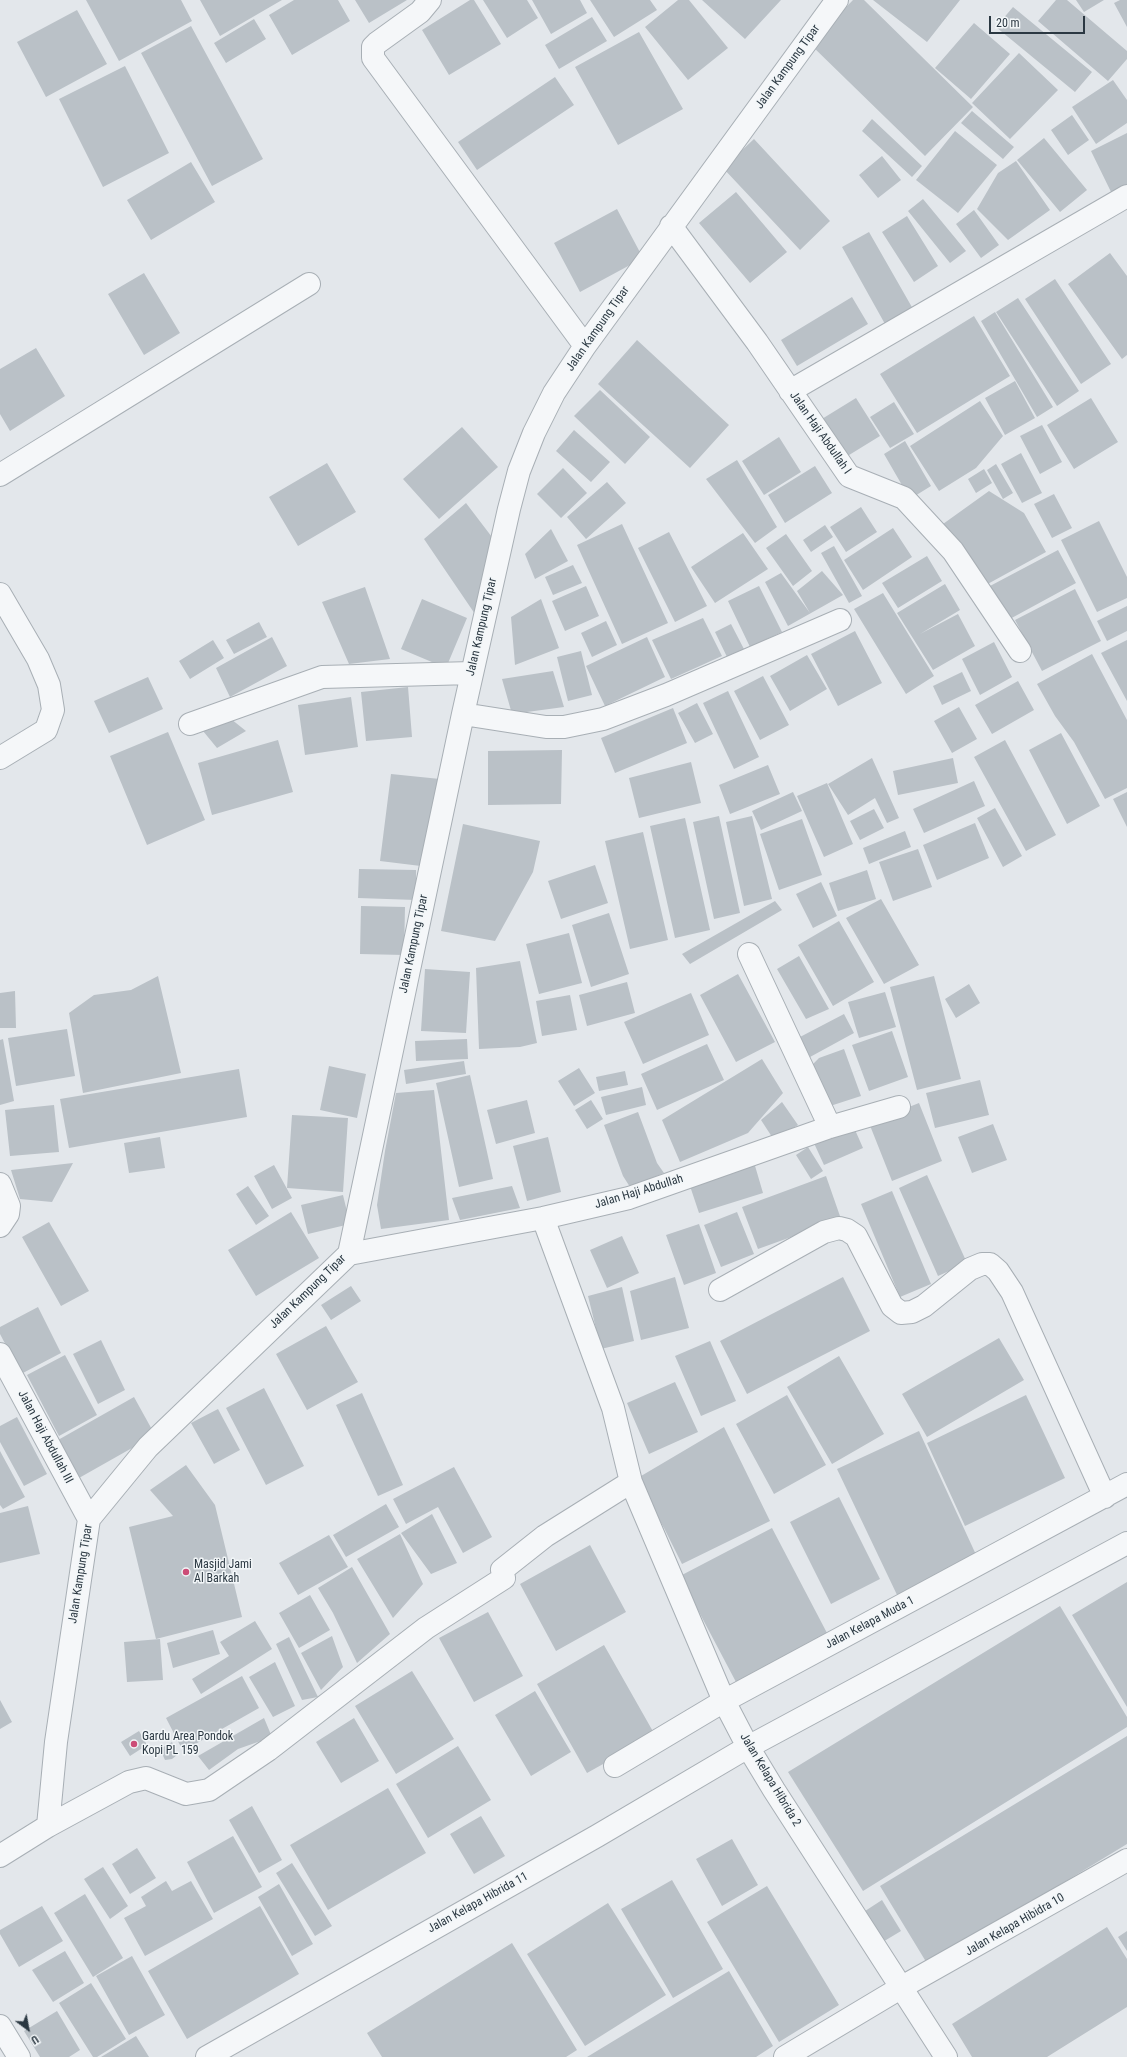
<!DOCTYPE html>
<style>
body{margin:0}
#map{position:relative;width:1127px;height:2057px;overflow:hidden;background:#e3e7eb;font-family:"Roboto Condensed",sans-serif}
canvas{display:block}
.north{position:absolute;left:8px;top:2009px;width:40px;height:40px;-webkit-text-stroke:3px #f2f6f8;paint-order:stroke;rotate:148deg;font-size:11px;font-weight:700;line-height:16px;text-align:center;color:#2b3842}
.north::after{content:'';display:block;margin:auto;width:14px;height:18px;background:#2b3842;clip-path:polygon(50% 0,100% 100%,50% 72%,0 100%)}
.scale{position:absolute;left:989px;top:16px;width:96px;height:18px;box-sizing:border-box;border:2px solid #2b3842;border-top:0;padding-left:5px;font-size:12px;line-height:14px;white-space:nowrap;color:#2b3842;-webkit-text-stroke:3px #f2f6f8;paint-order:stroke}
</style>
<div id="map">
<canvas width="1127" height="2057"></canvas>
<div class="north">U</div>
<div class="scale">20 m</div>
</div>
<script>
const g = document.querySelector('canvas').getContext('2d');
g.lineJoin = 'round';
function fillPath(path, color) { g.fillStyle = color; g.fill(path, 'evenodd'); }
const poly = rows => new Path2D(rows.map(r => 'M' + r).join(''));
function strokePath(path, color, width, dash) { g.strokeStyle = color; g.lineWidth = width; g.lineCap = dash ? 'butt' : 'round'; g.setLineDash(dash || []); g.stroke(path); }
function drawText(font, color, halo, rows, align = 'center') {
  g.font = font + ' "Roboto Condensed",sans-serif'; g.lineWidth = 3; g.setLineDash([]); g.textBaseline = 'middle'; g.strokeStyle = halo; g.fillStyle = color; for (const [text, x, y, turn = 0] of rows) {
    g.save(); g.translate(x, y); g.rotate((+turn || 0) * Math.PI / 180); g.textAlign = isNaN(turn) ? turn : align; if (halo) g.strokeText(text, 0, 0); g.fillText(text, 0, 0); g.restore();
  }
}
fillPath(poly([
 [86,0,181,0,192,21,119,61],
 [200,0,282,0,220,36],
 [294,0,338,0,350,21,292,55,269,15],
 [355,0,407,0,369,23],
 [470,0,474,0,501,44,449,75,422,30],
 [483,0,527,0,538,18,507,38],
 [532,0,580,0,587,13,551,34],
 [590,0,650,0,657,10,614,37],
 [678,0,689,0,728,48,688,80,645,27],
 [702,0,781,0,745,39],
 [853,0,864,0,973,107,925,156,810,44],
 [873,0,960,0,927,42],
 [1056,0,1067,0,1127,51,1127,59,1108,81,1038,21],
 [1076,0,1104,0,1084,12],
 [1120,0,1127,0,1127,27,1114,3],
 [1013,7,1092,72,1075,92,996,27],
 [77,10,107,64,46,97,17,42],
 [592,17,607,41,559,69,545,45],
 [254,19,266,39,226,63,214,43],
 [974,23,1010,54,971,99,935,68],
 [191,26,263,159,212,186,141,53],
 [639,32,683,109,618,145,575,67],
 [1019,53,1058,90,1010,139,972,103],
 [125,66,169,153,103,187,59,99],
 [555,77,574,105,477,170,458,142],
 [1113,80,1127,100,1127,123,1096,144,1072,107],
 [972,111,1014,147,1003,159,961,123],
 [1072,115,1089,140,1068,155,1051,130],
 [872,119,922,166,912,177,862,131],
 [955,131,997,165,958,213,916,180],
 [1127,133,1127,189,1113,196,1091,151],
 [1044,138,1087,190,1060,212,1017,160],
 [754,139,830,221,800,250,723,168],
 [882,156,901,180,878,198,859,175],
 [1016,161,1050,210,1008,240,977,209,998,173],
 [191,162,215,202,151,240,127,200],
 [736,192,787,252,750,283,699,223],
 [923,199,966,251,950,263,908,211],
 [617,209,643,258,580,292,554,243],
 [974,210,999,245,981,258,956,224],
 [907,216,938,266,914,282,882,232],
 [869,232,913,309,885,324,842,247],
 [1110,253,1127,276,1127,355,1122,359,1068,284],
 [144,273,180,333,144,355,108,294],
 [1055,279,1111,364,1081,384,1025,299],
 [852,297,868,324,797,366,781,340],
 [1018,298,1079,391,1057,406,996,312],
 [995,312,1053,407,1037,417,981,321],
 [974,316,1010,376,917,433,880,374],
 [637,340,729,425,690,468,598,384],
 [36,348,65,396,10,431,0,414,0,369],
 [1015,381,1035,418,1005,435,985,398],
 [600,390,650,437,625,464,574,416],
 [856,398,880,436,841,460,817,422],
 [1091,398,1118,442,1074,469,1047,425],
 [980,401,1003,436,976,468,939,491,910,446],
 [894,402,914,434,890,448,870,417],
 [1042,425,1062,462,1040,474,1020,436],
 [462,427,498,467,439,519,403,479],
 [574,430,610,462,591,482,556,451],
 [779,437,801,472,764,495,742,461],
 [905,441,931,486,910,499,884,454],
 [1021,453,1042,493,1022,503,1001,464],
 [737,460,777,527,755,543,706,479],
 [327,463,356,512,298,546,269,497],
 [996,464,1013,493,1003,499,987,470],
 [815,466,832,493,785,523,768,495],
 [563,468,587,493,561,518,537,494],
 [984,469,992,483,976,493,968,479],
 [607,482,626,503,586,539,567,517],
 [989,491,1024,513,1046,552,984,586,970,561,943,524],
 [1054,494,1072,528,1052,538,1034,504],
 [466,503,498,545,477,617,424,539],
 [861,507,877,532,846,552,830,527],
 [1099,521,1127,577,1127,598,1097,612,1061,540],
 [622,524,668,623,622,644,577,545],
 [825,525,833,537,811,552,803,540],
 [893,528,912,557,863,590,844,560],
 [551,529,568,561,535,579,525,554],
 [669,532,707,606,675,622,638,548],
 [743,533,768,569,715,603,691,567],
 [786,534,812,571,793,586,766,548],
 [834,546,862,596,849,603,821,553],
 [1058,550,1076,583,1008,620,990,586],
 [927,556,942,581,898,608,882,583],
 [573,565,582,583,553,595,545,577],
 [822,571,843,595,788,626,765,582,781,573,810,613,797,591],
 [945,584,960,610,920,634,958,614,975,646,933,670,897,613],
 [586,586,599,616,565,631,552,601],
 [759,586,782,632,750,647,728,601],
 [365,587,390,659,349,664,322,602],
 [1075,589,1101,641,1042,671,1015,620],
 [883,593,934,676,906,694,854,609],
 [422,599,467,618,446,668,401,649],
 [541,599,559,648,515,665,511,617],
 [1127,606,1127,631,1107,641,1097,621],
 [703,618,722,656,671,679,652,640],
 [606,621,617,645,592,657,581,633],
 [259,622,267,637,234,654,226,640],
 [731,624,745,651,728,659,715,632],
 [855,631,882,683,838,706,811,654],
 [272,637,287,666,230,697,216,668],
 [647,637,665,677,605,706,586,666],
 [213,640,224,658,190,679,179,661],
 [1127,640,1127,701,1101,653],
 [994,642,1012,677,980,695,962,659],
 [581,651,592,695,568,701,557,657],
 [1092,654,1127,720,1127,788,1105,799,1074,742,1055,716,1037,684],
 [807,655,827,689,790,711,770,676],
 [553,671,564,707,512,714,502,679],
 [962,672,971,691,942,705,933,686],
 [763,676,789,725,760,740,734,691],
 [148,677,163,709,109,733,94,701],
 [1018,681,1034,710,992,734,975,705],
 [408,687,412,737,366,741,361,692],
 [728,691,759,757,734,769,703,703],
 [351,697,358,747,305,755,298,705],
 [697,703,713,734,695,743,678,713],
 [959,707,977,739,952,753,934,721],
 [673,708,687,743,615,773,601,738],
 [226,715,246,731,217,748,203,731],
 [168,732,205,820,147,845,110,756],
 [1061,733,1100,806,1067,824,1029,750],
 [278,740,293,792,212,815,198,763],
 [1005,740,1056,835,1026,851,974,757],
 [562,750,561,804,488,805,488,751],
 [872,758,899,818,887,823,875,798,848,815,828,784],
 [953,758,958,783,898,795,893,771],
 [691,762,701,803,639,818,629,778],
 [768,765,780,794,730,814,719,785],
 [391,774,440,779,429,867,380,861],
 [974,781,985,806,924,833,913,809],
 [827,783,853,844,824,857,797,796],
 [793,792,802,811,761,830,752,811],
 [1127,792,1127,827,1113,799],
 [995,808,1022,856,1003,867,977,818],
 [874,809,884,828,860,840,850,821],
 [719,816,740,913,714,919,693,822],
 [752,816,772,899,744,906,726,822],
 [685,818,710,930,675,938,650,826],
 [802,819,822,875,779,890,760,834],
 [975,823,989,858,937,880,923,845],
 [463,824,540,841,533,872,495,941,441,931],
 [905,831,911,847,869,864,863,848],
 [643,832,668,940,630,949,605,841],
 [918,849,932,887,893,901,879,862],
 [595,865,608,903,561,919,548,881],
 [359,869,416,870,416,900,358,898],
 [867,870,876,899,838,911,829,883],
 [821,882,837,916,813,928,796,894],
 [881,899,919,965,884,984,846,918],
 [775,901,782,910,690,964,682,954],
 [361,906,405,907,404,955,360,954],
 [609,913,629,974,591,987,572,925],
 [839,921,874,982,833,1006,798,945],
 [569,933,582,983,539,994,526,944],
 [799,956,829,1009,806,1019,777,969],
 [520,961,537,1043,520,1047,479,1049,476,968],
 [425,969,470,972,466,1033,421,1031],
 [738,974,775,1042,736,1062,700,995],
 [158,976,181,1073,83,1093,69,1013,94,995,131,990],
 [934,976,961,1079,917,1090,890,987],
 [627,982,635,1013,587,1026,579,995],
 [969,984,980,1003,956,1018,945,999],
 [15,991,16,1028,0,1028,0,993],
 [885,992,896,1027,859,1038,848,1002],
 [691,993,709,1035,643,1064,624,1022],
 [570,995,577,1030,542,1036,536,1001],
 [844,1014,854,1033,810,1057,800,1037],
 [67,1029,75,1076,16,1086,8,1038],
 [892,1031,908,1077,869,1091,852,1045],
 [3,1039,14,1101,0,1105,0,1040],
 [467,1039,468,1059,416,1061,415,1041],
 [707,1044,724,1080,657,1110,641,1074],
 [844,1049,861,1096,827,1107,813,1064,819,1058],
 [762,1059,783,1093,748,1133,680,1162,662,1120],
 [464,1061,466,1074,406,1084,404,1070],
 [329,1066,366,1074,357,1118,320,1110],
 [579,1068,595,1093,574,1106,558,1081],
 [239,1069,247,1117,69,1148,60,1099],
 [625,1071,628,1085,599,1091,596,1077],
 [470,1075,493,1179,459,1187,436,1083],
 [980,1080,989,1115,935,1128,926,1093],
 [642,1087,646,1105,606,1115,601,1097],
 [434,1090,449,1220,381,1229,377,1205,385,1151,396,1093],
 [527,1100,535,1133,496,1144,487,1110],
 [591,1100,603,1119,587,1129,575,1110],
 [782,1102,798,1125,774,1140,761,1120],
 [919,1103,942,1161,892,1181,869,1123],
 [54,1105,59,1152,10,1156,5,1110],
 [638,1112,657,1163,664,1173,630,1187,623,1176,604,1125],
 [292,1115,348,1118,343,1192,287,1188],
 [852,1123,863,1148,824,1165,813,1141],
 [993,1124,1007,1160,972,1173,958,1137],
 [160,1137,165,1168,129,1173,124,1143],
 [548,1137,561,1192,527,1201,513,1146],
 [808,1147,823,1171,811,1179,796,1155],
 [753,1159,763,1193,699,1213,688,1180],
 [73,1163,52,1202,20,1199,11,1170],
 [274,1165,292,1198,272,1209,254,1176],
 [927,1175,967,1263,938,1276,899,1188],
 [826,1176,841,1219,758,1249,742,1207],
 [248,1186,269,1216,256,1225,236,1194],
 [512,1186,520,1208,460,1220,452,1198],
 [892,1191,931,1284,900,1297,861,1204],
 [343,1195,350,1224,308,1234,301,1205],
 [291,1212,319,1258,256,1296,228,1250],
 [737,1212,754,1254,721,1267,704,1225],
 [49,1222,89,1291,61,1306,22,1237],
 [699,1224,716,1273,684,1285,666,1235],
 [622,1236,639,1273,607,1288,590,1250],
 [675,1277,689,1328,641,1340,630,1291],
 [843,1277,870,1331,747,1394,720,1341],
 [351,1286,361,1301,331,1320,321,1305],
 [622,1287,634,1341,601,1349,588,1296],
 [38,1307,61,1353,21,1374,0,1334,0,1327],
 [326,1326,358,1382,307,1410,276,1354],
 [999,1338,1024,1380,927,1437,902,1394],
 [101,1340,125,1390,98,1404,73,1354],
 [710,1341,736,1401,701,1416,675,1356],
 [65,1355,97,1415,59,1436,27,1375],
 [839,1356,884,1434,832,1464,787,1387],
 [675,1382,698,1432,649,1454,627,1403],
 [264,1388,304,1466,266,1485,226,1408],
 [362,1393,403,1485,378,1496,336,1405],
 [787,1395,826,1465,774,1494,736,1424],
 [1026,1395,1065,1478,965,1526,927,1443],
 [134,1397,155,1435,79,1478,58,1440],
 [218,1409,240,1450,214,1464,191,1423],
 [17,1417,47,1474,24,1486,0,1442,0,1426],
 [724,1427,770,1521,682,1564,664,1528,636,1479],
 [919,1431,978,1559,898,1597,837,1469],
 [0,1451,25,1497,3,1509,0,1505],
 [186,1465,215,1505,242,1617,156,1639,129,1527,173,1516,150,1490],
 [454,1467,492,1537,463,1553,438,1507,406,1524,393,1499],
 [839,1497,880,1579,831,1604,790,1522],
 [386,1504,399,1527,346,1557,333,1535],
 [28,1506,40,1554,0,1563,0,1513],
 [432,1514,457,1563,431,1574,401,1533],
 [772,1528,827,1633,736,1682,680,1576],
 [400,1534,423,1584,393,1618,357,1559],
 [329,1535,348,1567,298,1595,279,1563],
 [590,1545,626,1612,556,1651,520,1584],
 [352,1567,390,1634,357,1663,333,1613,318,1588],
 [1127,1582,1127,1707,1072,1615],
 [310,1595,330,1630,299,1648,279,1613],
 [1060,1606,1127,1717,1127,1727,863,1891,788,1772],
 [488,1612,523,1676,474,1702,439,1638],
 [255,1621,272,1649,201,1694,192,1679,229,1656,220,1642],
 [213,1630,220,1654,173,1668,167,1643],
 [332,1636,343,1667,321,1690,301,1653],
 [289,1637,318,1697,302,1700,276,1644],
 [160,1639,163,1680,127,1682,124,1642],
 [604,1645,655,1735,587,1773,537,1684],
 [275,1662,295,1706,273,1717,249,1677],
 [412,1671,454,1739,396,1774,355,1706],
 [242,1676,259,1708,183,1751,166,1718],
 [535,1691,571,1752,531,1776,495,1715],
 [0,1700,12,1722,0,1729],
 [264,1718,272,1737,238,1749,209,1770,198,1756],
 [354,1718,379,1761,341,1783,316,1742],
 [139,1731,147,1745,130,1756,121,1742],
 [1127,1736,1127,1844,928,1965,880,1886],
 [172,1742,177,1755,172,1759,165,1760,160,1749],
 [458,1746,491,1800,428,1838,396,1784],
 [388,1788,426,1853,328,1910,290,1845],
 [252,1806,282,1860,259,1873,229,1820],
 [481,1816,505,1856,474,1874,450,1834],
 [233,1836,262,1887,214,1913,187,1862],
 [732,1839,758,1885,722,1906,696,1859],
 [137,1848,156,1878,130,1894,112,1864],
 [292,1863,332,1926,315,1936,276,1873],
 [103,1867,128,1906,110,1919,84,1879],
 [672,1880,723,1969,673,1998,621,1909],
 [166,1881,172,1891,191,1881,213,1919,145,1956,124,1918,146,1906,141,1897],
 [279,1884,313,1944,292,1956,258,1897],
 [767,1886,839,2005,779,2042,707,1922],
 [85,1894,123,1958,93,1977,54,1913],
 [882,1900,901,1931,881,1943,862,1913],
 [608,1903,666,1995,585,2046,527,1954],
 [42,1906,63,1941,19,1967,0,1934,0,1930],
 [260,1906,299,1974,187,2039,148,1971],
 [1107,1927,1127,1959,1127,2007,1047,2057,972,2057,952,2024],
 [1127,1931,1127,1951,1118,1937],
 [512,1943,577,2050,566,2057,382,2057,367,2033],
 [65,1951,84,1983,53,2002,32,1970],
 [132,1956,165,2015,129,2035,96,1976],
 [729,1971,773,2046,756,2057,587,2057],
 [91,1983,126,2039,97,2057,93,2057,59,2003],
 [57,2011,80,2050,69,2057,40,2057,24,2031],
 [136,2036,149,2057,101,2057]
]), '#bac1c7');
const minor = poly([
 [430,0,420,12,377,43,373,47,373,58,585,346],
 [671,226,757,342,849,476,904,498,953,551,1020,651],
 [790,391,1127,196],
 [0,475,309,284],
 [0,594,38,659,49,685,53,710,46,730,0,758],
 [463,714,546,727,564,727,603,719,666,695,840,620],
 [190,724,322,677,472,673],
 [749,954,830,1127],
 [0,1184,9,1206,8,1214,0,1226],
 [543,1218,613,1408,631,1482,724,1701,748,1747,774,1790,946,2057],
 [349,1254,543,1218,629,1198,830,1127,899,1107],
 [720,1290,824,1232,839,1228,847,1230,856,1236,892,1306,901,1313,912,1312,924,1306,970,1269,982,1264,990,1264,998,1271,1012,1292,1105,1497],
 [0,1354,89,1519],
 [615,1766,724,1701,1127,1484],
 [48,1826,129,1782,146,1778,186,1794,209,1790,268,1750,426,1628,504,1578,502,1570,545,1536,631,1482],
 [0,1856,48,1826,56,1742,89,1519,148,1447,349,1254,463,714,509,509,519,471,534,433,554,393,585,346,837,0],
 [0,2026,19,2057],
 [207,2057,597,1836,748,1747,1127,1543],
 [785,2057,902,1987,1127,1860]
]);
strokePath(minor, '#a8afb5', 24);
strokePath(minor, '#f5f7f9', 22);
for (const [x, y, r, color] of [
 [186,1572,4,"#cc4c77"],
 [134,1744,4,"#cc4c77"]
]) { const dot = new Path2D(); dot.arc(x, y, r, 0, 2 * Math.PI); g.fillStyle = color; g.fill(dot); strokePath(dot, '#f2f6f8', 1.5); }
drawText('12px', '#2b3842', '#f2f6f8', [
 ["Jalan Kampung Tipar",788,67,-54],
 ["Jalan Kampung Tipar",598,329,-55],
 ["Jalan Haji Abdullah I",820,433,55],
 ["Jalan Kampung Tipar",482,627,-77],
 ["Jalan Kampung Tipar",414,944,-78],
 ["Jalan Haji Abdullah",639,1192,-17],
 ["Jalan Kampung Tipar",308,1292,-44],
 ["Jalan Haji Abdullah III",45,1437,62],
 ["Jalan Kampung Tipar",81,1574,-81],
 ["Jalan Kelapa Muda 1",870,1623,-28],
 ["Jalan Kelapa Hibrida 2",770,1780,59],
 ["Jalan Kelapa Hibrida 11",478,1903,-29],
 ["Jalan Kelapa Hibidra 10",1015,1925,-30]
]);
drawText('12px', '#2b3842', '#f2f6f8', [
 ["Masjid Jami",194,1565],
 ["Al Barkah",194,1579],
 ["Gardu Area Pondok",142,1737],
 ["Kopi PL 159",142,1751]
], 'left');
</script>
